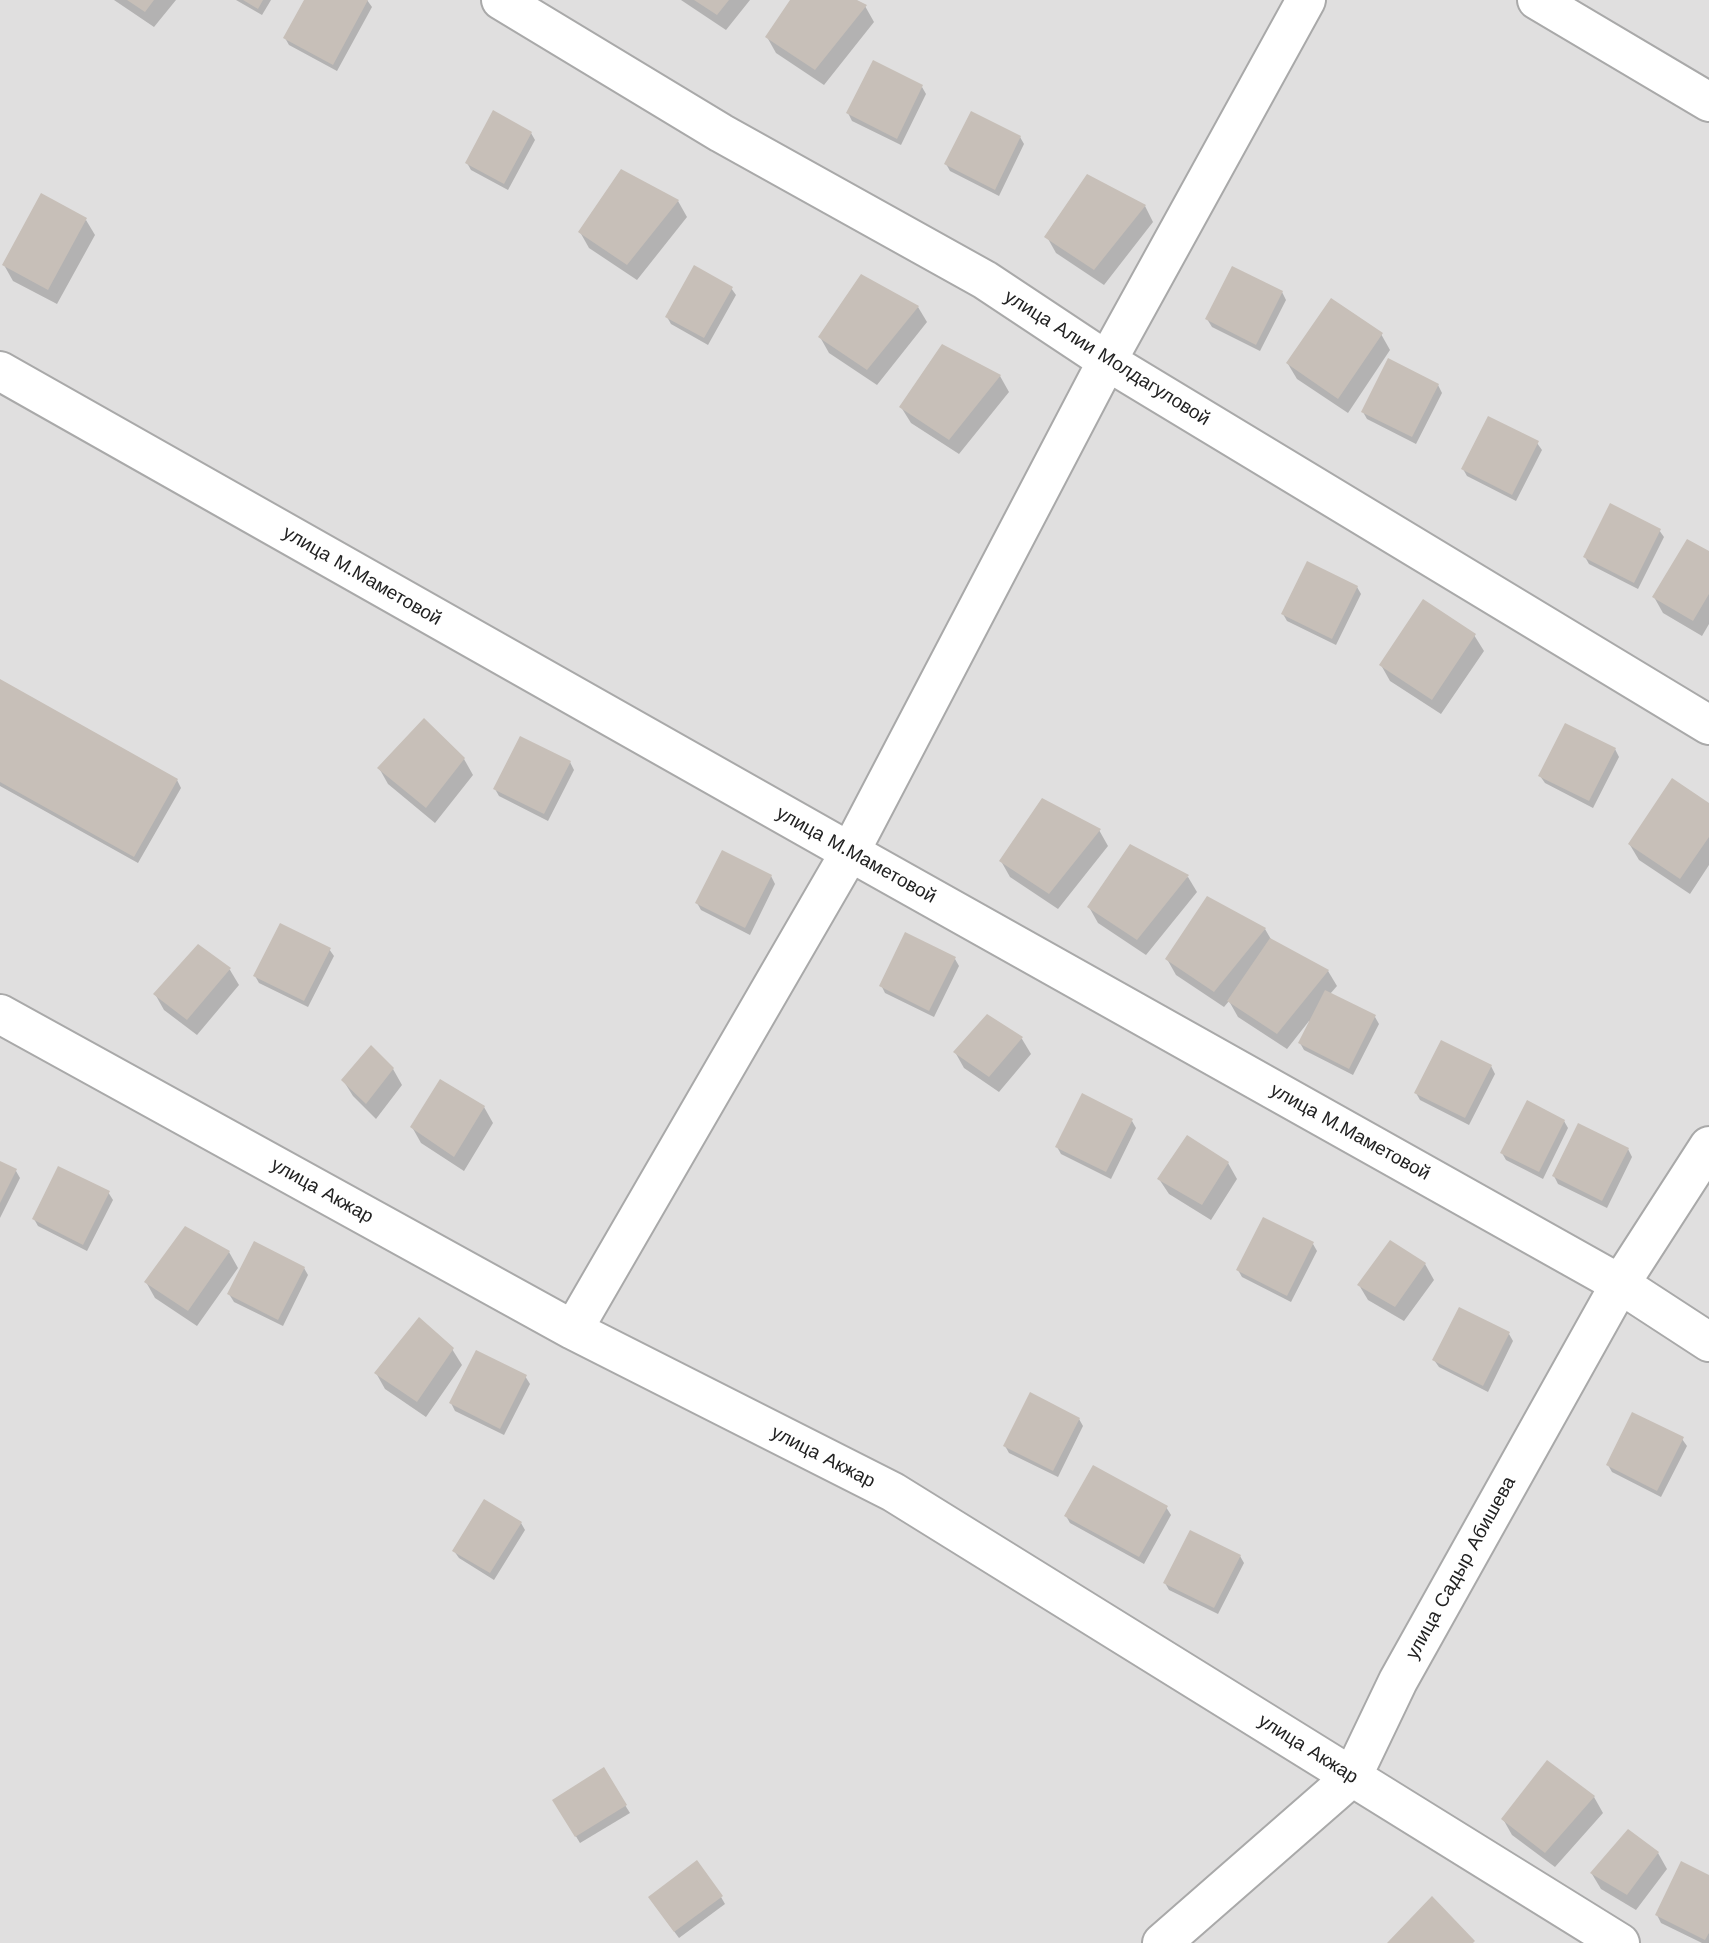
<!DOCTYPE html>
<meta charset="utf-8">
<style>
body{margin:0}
canvas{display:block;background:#f2efe9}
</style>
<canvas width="1709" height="1943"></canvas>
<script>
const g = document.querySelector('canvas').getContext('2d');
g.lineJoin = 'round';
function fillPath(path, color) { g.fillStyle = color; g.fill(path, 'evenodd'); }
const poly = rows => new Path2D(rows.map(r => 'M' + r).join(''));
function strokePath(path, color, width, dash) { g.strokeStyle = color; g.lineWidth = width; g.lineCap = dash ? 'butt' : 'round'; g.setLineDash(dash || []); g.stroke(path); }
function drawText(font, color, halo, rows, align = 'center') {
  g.font = font + ' "Work Sans",sans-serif'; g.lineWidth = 7; g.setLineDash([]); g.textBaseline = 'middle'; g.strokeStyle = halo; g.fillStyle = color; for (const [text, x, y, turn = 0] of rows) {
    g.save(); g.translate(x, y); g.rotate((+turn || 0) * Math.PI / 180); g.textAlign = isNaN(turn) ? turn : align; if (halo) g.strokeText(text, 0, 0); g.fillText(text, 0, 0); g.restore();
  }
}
fillPath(poly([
 [0,0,1709,0,1709,1943,0,1943]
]), '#e0dfdf');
fillPath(poly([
 [114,0,176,0,154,27],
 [236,0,271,0,262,15],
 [306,0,367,0,372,7,337,71,289,45,285,38],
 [681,0,750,0,726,30],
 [792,0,853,0,865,6,874,22,824,85,776,53,767,37],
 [922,87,926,94,901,145,852,121,848,113],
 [531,133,535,140,508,190,471,170,467,163],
 [1020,137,1024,144,999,196,950,171,946,164],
 [678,201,687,217,637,280,589,248,580,232],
 [1145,206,1153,222,1104,285,1056,253,1047,237],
 [86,220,95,235,57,304,13,281,4,265],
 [731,288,736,295,708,345,671,324,667,317],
 [1282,292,1286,300,1260,351,1212,327,1207,319],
 [918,307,927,322,877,385,829,353,820,337],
 [1381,334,1390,350,1348,413,1297,379,1288,364],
 [943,346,1000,376,1009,392,959,454,911,423,901,407],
 [1438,385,1442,393,1416,444,1367,419,1363,412],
 [1537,443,1542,450,1516,501,1467,476,1463,469],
 [1659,530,1664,537,1638,589,1589,564,1585,557],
 [1709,553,1709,624,1702,636,1663,613,1654,597],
 [1357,587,1361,594,1336,645,1287,621,1283,614],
 [1474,635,1484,651,1441,714,1390,681,1381,665],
 [0,681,177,780,181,788,138,863,0,786],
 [1615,749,1619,757,1593,808,1545,783,1540,776],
 [464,759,473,775,435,823,388,784,379,768],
 [570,762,574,770,548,821,499,796,495,789],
 [1709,805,1709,865,1690,894,1639,860,1630,845],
 [1099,830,1108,846,1058,909,1010,877,1001,861],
 [771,876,775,884,750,935,701,910,697,903],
 [1188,877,1197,892,1146,955,1098,923,1089,907],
 [1265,929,1272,941,1328,971,1337,986,1330,994,1375,1017,1379,1024,1353,1075,1304,1050,1300,1043,1311,1022,1309,1021,1287,1049,1238,1017,1229,1001,1224,1007,1176,975,1167,959],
 [199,946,230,970,239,985,197,1035,164,1010,155,994],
 [329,949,334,956,308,1007,259,983,255,976],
 [955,959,959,966,934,1017,885,993,881,985],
 [988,1016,1022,1039,1031,1054,999,1092,964,1068,955,1052],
 [1491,1066,1495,1074,1469,1125,1420,1100,1416,1093],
 [393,1069,402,1085,376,1119,353,1096,343,1080],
 [484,1107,493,1123,464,1171,421,1143,412,1127],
 [1132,1121,1136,1128,1111,1179,1061,1154,1057,1147],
 [1564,1121,1568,1128,1543,1179,1506,1160,1502,1153],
 [1628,1149,1632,1157,1607,1208,1558,1184,1554,1176],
 [0,1163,16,1171,20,1178,0,1218],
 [1228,1163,1237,1179,1211,1220,1169,1194,1159,1179],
 [108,1192,113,1200,87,1251,38,1226,34,1219],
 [1313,1244,1317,1251,1291,1302,1242,1277,1238,1270],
 [229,1252,238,1268,197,1326,155,1298,146,1282],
 [1425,1264,1434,1280,1404,1321,1368,1300,1359,1285],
 [304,1268,308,1275,283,1326,234,1302,229,1294],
 [1509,1334,1513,1341,1488,1392,1439,1367,1434,1360],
 [452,1349,462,1365,426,1417,385,1389,376,1373],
 [525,1376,530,1384,504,1435,455,1411,451,1403],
 [1079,1419,1083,1426,1058,1477,1009,1453,1005,1446],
 [1682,1439,1687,1446,1661,1497,1612,1472,1608,1465],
 [1166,1507,1171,1515,1144,1564,1070,1523,1066,1516],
 [521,1523,525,1530,494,1580,459,1558,454,1551],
 [1240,1556,1244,1563,1218,1614,1169,1590,1165,1583],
 [603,1770,630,1813,580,1843,554,1800],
 [1594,1797,1603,1813,1555,1867,1512,1835,1503,1819],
 [1658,1853,1667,1869,1636,1910,1601,1889,1592,1874],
 [1709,1877,1709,1943,1702,1943,1661,1923,1657,1915],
 [721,1897,725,1904,679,1938,654,1904]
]), '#0003');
fillPath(poly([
 [127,0,154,0,145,12],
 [243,0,263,0,258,9],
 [304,0,368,0,333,65,283,38],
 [694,0,729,0,717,15],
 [790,0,857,0,867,5,815,70,765,37],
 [873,60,923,85,897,139,846,113],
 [493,110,532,132,504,184,465,163],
 [971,111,1021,136,995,190,944,164],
 [621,169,679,200,627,265,578,232],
 [1087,174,1146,205,1094,270,1044,237],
 [41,193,87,218,48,290,2,265],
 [694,265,733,287,704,338,665,317],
 [1232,266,1283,291,1256,345,1205,319],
 [861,274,919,306,867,370,818,337],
 [1331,298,1383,333,1338,399,1286,363],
 [942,344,1001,375,949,440,899,407],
 [1388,358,1439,384,1412,437,1361,412],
 [1488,416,1539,441,1512,495,1461,469],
 [1610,503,1661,529,1634,583,1583,557],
 [1687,539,1709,551,1709,594,1693,621,1652,597],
 [1307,561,1358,586,1332,639,1281,614],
 [1423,599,1476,634,1432,700,1379,665],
 [0,679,178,779,134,857,0,782],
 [424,718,465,758,426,808,377,768],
 [1565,723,1616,748,1589,801,1538,776],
 [520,736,571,761,544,814,493,789],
 [1672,778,1709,803,1709,837,1680,879,1628,844],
 [1042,798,1101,829,1049,894,999,861],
 [1130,844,1189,875,1137,940,1087,907],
 [722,850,772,875,745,928,695,903],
 [1207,896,1266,928,1214,992,1165,959],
 [280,923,331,948,304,1001,253,976],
 [905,932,956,957,929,1011,879,986],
 [1270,938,1329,970,1277,1034,1227,1001],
 [198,944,231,968,187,1020,153,994],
 [1325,990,1376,1015,1349,1069,1298,1043],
 [987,1014,1023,1037,989,1077,953,1052],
 [1441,1040,1492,1065,1465,1118,1414,1093],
 [371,1045,394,1068,366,1104,341,1080],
 [440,1079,485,1106,454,1157,410,1127],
 [1082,1093,1133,1119,1106,1172,1055,1147],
 [1527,1100,1565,1120,1539,1172,1500,1153],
 [1578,1123,1629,1148,1602,1201,1552,1176],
 [1187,1135,1229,1162,1202,1205,1157,1179],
 [0,1161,17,1169,0,1203],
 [58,1166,110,1191,83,1245,32,1219],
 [1263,1217,1314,1242,1287,1296,1236,1270],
 [185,1226,230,1251,188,1311,144,1282],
 [1390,1240,1426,1263,1395,1307,1357,1285],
 [254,1241,305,1267,278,1320,227,1294],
 [1459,1307,1510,1332,1483,1386,1432,1360],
 [419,1317,454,1348,417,1402,374,1373],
 [476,1350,527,1375,500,1429,449,1403],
 [1030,1392,1080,1418,1053,1471,1003,1446],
 [1632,1412,1684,1437,1657,1491,1606,1465],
 [1093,1465,1168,1506,1139,1557,1064,1516],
 [484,1499,522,1522,490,1573,452,1551],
 [1190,1530,1241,1555,1214,1608,1163,1583],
 [1547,1760,1595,1796,1545,1853,1501,1819],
 [604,1767,627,1805,575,1837,552,1800],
 [1628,1829,1659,1852,1627,1895,1590,1873],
 [697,1860,723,1896,674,1932,648,1897],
 [1681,1861,1709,1875,1709,1933,1705,1940,1655,1915],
 [1432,1896,1475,1941,1473,1943,1387,1943]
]), '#c7bfb8');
const minor = poly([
 [501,0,721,133,985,280,1107,361,1709,725],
 [1537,0,1709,102],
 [0,371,850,852,1620,1284,1709,1342],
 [0,1014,573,1330,893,1492,1620,1943],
 [573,1330,850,852,1107,361,1306,0],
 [1162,1943,1352,1777,1398,1681,1620,1284,1709,1146]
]);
strokePath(minor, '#a9a9a9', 42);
strokePath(minor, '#fff', 38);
drawText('19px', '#222', '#fff', [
 ["улица Алии Молдагуловой",1107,358,32],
 ["улица М.Маметовой",362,576,30],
 ["улица М.Маметовой",856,855,29],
 ["улица М.Маметовой",1350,1132,29],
 ["улица Акжар",322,1191,29],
 ["улица Акжар",823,1457,27],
 ["улица Садыр Абишева",1461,1568,-61],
 ["улица Акжар",1308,1749,32]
]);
</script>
